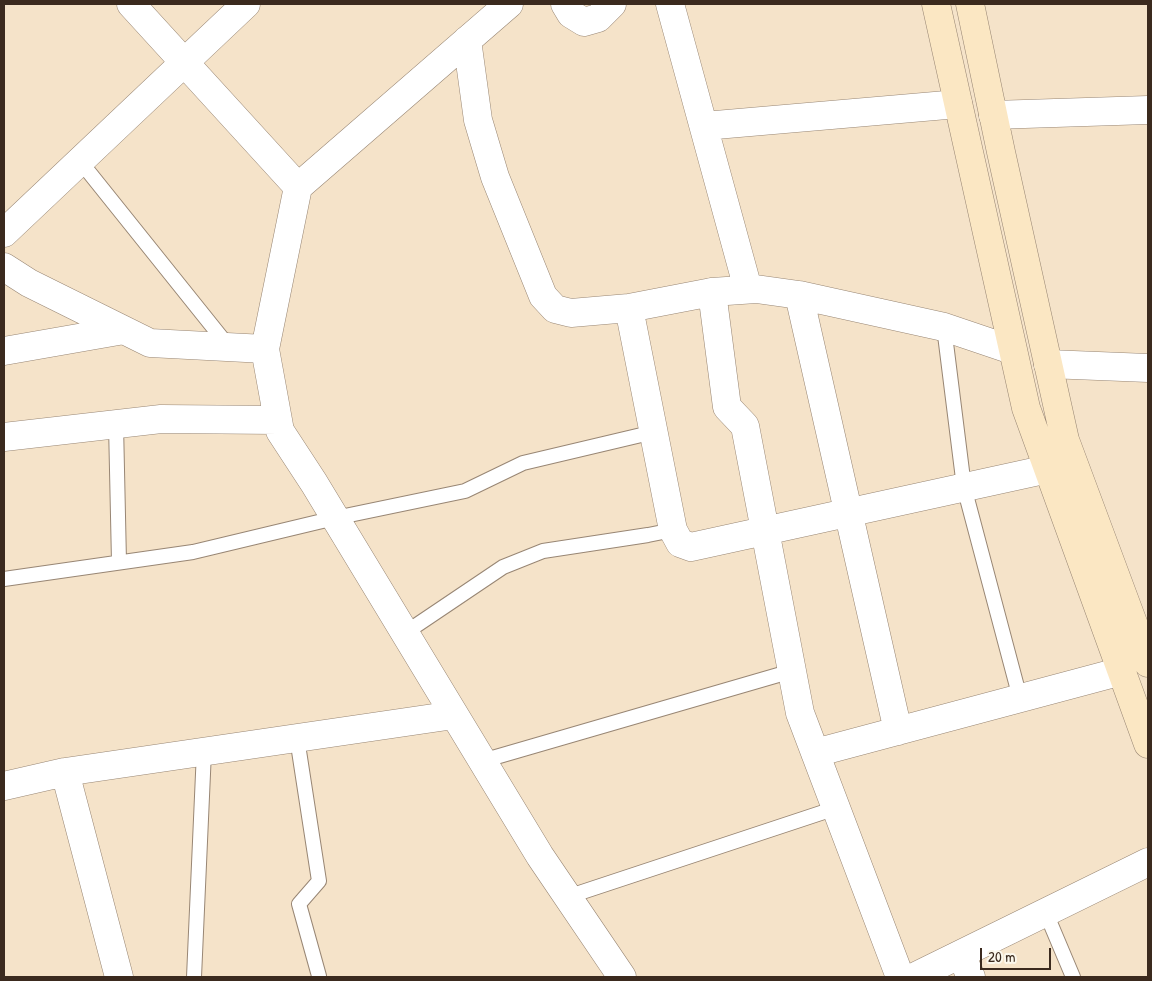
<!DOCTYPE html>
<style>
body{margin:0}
#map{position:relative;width:1152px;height:981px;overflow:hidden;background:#f5e3c9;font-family:"Patrick Hand",sans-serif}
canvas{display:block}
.frame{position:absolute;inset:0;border:5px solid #3b2a1e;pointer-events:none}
.scale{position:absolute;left:980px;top:948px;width:71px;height:22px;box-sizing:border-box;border:2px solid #3b2a1e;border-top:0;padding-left:6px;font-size:15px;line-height:18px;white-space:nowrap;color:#3b2a1e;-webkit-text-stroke:4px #fbf7ec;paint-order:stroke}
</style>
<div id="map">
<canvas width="1152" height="981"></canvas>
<div class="frame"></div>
<div class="scale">20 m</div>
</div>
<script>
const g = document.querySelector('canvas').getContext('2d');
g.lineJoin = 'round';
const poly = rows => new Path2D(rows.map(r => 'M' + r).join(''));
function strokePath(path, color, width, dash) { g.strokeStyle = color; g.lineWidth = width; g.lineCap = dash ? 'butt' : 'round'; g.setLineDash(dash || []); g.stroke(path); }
const lane = poly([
 [80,161,229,347],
 [944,327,964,487,1020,698],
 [116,424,119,562],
 [4,579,193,552,335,518,465,491,523,463,654,432],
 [405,633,503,567,543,551,648,535,673,530],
 [297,738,319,881,299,904,319,976],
 [482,761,792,671],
 [567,897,836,808],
 [1046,913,1073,977],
 [194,977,204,751]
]);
const street = poly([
 [131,4,298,187],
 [509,4,298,187,265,349,280,431,314,483,540,856,622,977],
 [565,4,571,14,584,22,598,18,612,4],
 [670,4,748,289],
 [467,40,478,120,495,177,543,296,555,309,571,313,629,308,712,292,756,289,799,295,944,327,1012,350],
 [993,115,1148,110],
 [704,126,958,104],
 [4,233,246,4],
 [4,267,29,283,150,343,265,349],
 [712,292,727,407,745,426,800,713,900,977],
 [799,295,898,731],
 [629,308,673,530,680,543,691,547,1048,469],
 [4,351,124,330],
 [1048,364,1148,368],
 [4,437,161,419,278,420],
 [815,753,1122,671],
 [65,772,119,977],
 [4,786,65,772,454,715],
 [961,955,971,977],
 [914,977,1148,862]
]);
const secondary = poly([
 [936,4,1026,408,1148,744],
 [970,4,1001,152,1065,440,1148,663]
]);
strokePath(lane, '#988674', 16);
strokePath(street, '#988674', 29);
strokePath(secondary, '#988674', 29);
strokePath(lane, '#fff', 14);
strokePath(street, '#fff', 28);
strokePath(secondary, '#fbe7c3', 28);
</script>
